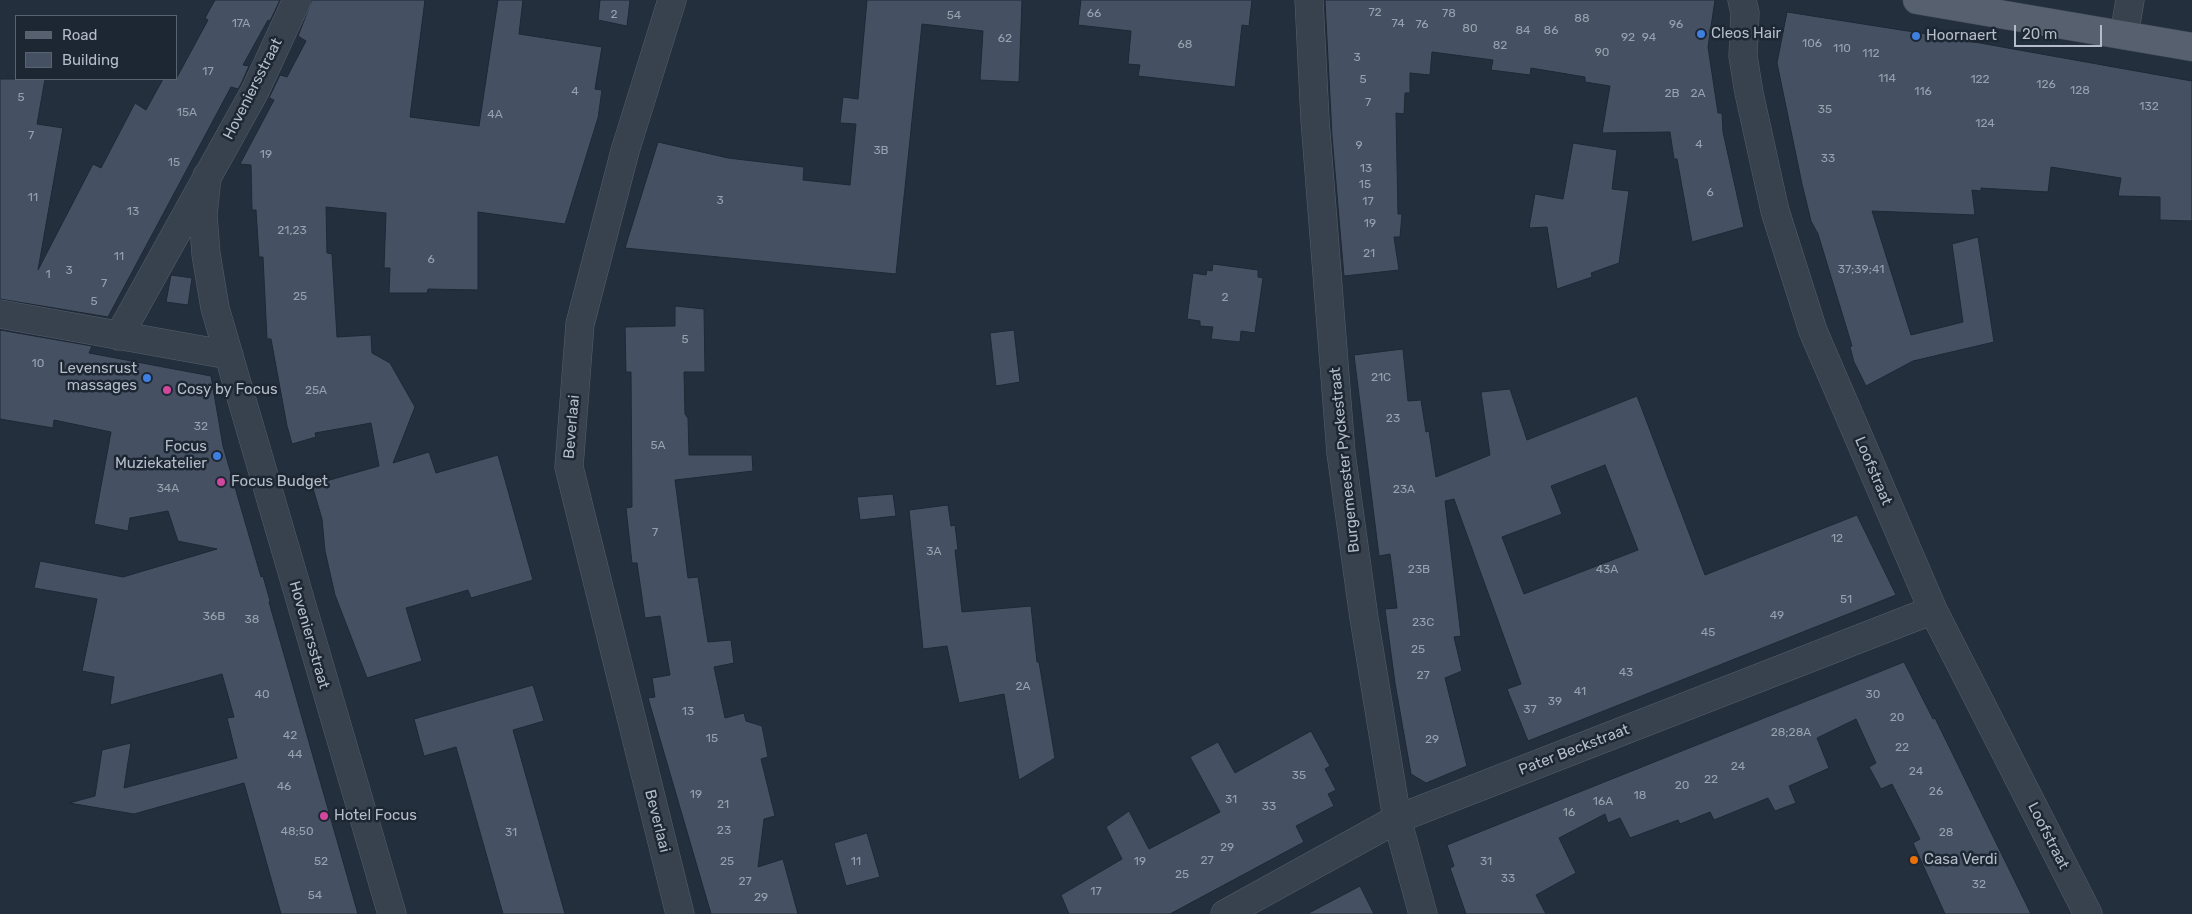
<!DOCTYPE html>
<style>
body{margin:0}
#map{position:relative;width:2192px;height:914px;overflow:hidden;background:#242f3e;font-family:Rubik,sans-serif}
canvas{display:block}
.legend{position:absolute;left:15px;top:15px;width:162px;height:65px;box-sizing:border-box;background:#1d2633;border:1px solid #59626f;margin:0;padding:6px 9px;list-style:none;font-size:15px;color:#b4bcc9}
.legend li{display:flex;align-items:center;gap:10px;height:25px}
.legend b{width:25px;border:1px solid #59626f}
.scale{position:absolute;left:2014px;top:25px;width:88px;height:22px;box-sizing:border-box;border:2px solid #b4bcc9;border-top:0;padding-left:6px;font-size:15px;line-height:18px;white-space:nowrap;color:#b4bcc9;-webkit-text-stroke:4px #1d2633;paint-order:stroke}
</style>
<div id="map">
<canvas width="2192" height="914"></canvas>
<ul class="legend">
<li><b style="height:6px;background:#56606e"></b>Road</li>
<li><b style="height:14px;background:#455162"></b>Building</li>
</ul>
<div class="scale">20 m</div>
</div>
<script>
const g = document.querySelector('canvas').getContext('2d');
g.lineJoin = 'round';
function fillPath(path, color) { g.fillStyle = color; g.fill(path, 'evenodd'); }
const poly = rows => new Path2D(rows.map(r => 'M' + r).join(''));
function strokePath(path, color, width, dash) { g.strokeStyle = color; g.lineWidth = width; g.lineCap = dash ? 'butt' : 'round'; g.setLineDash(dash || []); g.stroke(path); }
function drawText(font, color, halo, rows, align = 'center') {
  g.font = font + ' Rubik,sans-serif'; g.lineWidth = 5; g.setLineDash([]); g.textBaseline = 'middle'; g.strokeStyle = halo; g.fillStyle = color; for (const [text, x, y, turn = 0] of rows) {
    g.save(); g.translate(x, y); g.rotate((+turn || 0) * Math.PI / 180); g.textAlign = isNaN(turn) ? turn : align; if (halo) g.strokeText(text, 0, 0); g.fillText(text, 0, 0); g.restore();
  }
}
const building = poly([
 [215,0,280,0,270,21,268,20,243,65,249,66,241,84,238,89,231,87,108,317,0,299,0,79,45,79,37,124,63,128,38,270,93,164,101,168,135,103,146,110,163,79,176,79,208,20,205,18,215,0],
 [312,0,425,0,410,117,479,126,498,0,523,0,519,34,602,47,595,89,602,90,598,118,565,224,478,212,478,290,428,289,427,293,389,293,390,268,384,268,386,213,326,207,327,253,332,254,337,337,371,335,372,353,390,363,415,407,393,463,429,452,436,473,498,455,533,580,471,598,468,590,406,608,422,661,367,678,335,595,325,551,322,519,312,485,379,466,371,423,315,433,316,437,292,444,287,426,271,339,267,339,263,257,259,257,256,210,252,210,251,165,240,164,274,100,269,98,280,75,287,77,306,41,298,36,312,0],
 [600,0,630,0,627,26,598,20,600,0],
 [867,0,1022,0,1019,82,980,80,983,31,922,24,896,274,625,248,658,142,728,158,804,167,803,180,850,185,856,124,840,123,843,97,858,99,867,0],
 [1081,0,1252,0,1249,26,1242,25,1235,87,1138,76,1140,65,1128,64,1131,31,1078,25,1081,0],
 [1325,0,1715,0,1708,47,1718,113,1722,113,1723,132,1744,227,1692,242,1677,159,1674,159,1670,132,1602,133,1610,86,1585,82,1585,77,1531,68,1530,75,1491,70,1493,60,1432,52,1430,75,1410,73,1410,93,1405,93,1404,114,1396,113,1398,214,1402,214,1400,237,1394,237,1399,270,1344,276,1332,136,1325,0],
 [1787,12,1952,38,2192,81,2192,221,2160,220,2160,197,2118,196,2121,178,2051,167,2048,192,1981,188,1981,191,1972,190,1975,215,1872,211,1911,335,1963,322,1952,244,1978,237,1994,342,1913,361,1866,386,1854,362,1850,347,1852,346,1818,234,1811,221,1802,184,1777,63,1787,12],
 [1573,143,1617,150,1612,189,1629,191,1619,263,1591,273,1592,277,1557,289,1547,227,1529,228,1535,194,1563,199,1573,143],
 [1213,264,1258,270,1258,277,1263,278,1255,333,1241,331,1240,342,1211,339,1213,327,1200,326,1200,321,1187,319,1193,273,1206,275,1207,270,1212,271,1213,264],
 [171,275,192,278,188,305,166,302,171,275],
 [675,306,704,309,705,372,684,372,685,414,688,418,689,455,752,455,753,471,675,480,688,578,698,577,708,642,731,640,734,663,714,667,725,718,744,713,746,721,762,726,768,757,761,759,775,816,764,819,758,867,783,859,798,914,711,914,648,698,655,697,652,678,670,675,660,616,645,618,637,563,632,563,626,508,632,507,631,372,626,372,625,327,675,326,675,306],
 [0,330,92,346,89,353,211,376,223,446,261,577,263,576,270,601,269,602,358,914,281,914,244,783,134,814,69,803,95,796,102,750,131,743,124,788,237,758,227,718,234,717,222,674,110,705,114,677,82,671,97,599,34,588,40,561,123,577,217,549,178,541,168,511,130,518,128,531,94,524,111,432,54,420,53,428,0,419,0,330],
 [1014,330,1020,382,996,386,990,333,1014,330],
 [1403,349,1408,401,1421,400,1426,432,1429,431,1436,477,1490,455,1481,392,1510,389,1527,440,1637,396,1705,575,1857,515,1896,595,1528,741,1507,689,1521,684,1454,499,1445,501,1461,636,1454,637,1462,671,1445,678,1467,766,1426,783,1411,774,1395,683,1385,609,1397,608,1390,554,1379,556,1354,355,1403,349],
 [1605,465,1638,550,1524,594,1502,537,1562,514,1551,486,1605,465],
 [893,494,896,516,860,520,857,497,893,494],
 [948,505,951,526,955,525,958,550,955,550,962,612,1031,606,1037,662,1039,662,1055,758,1019,780,1004,694,959,703,947,646,923,649,909,510,948,505],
 [1904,662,1933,719,1935,718,2031,914,1945,914,1913,843,1920,839,1892,784,1881,789,1869,767,1876,763,1856,719,1817,738,1829,768,1789,786,1796,803,1775,811,1768,798,1714,820,1710,812,1680,824,1678,820,1630,838,1620,818,1608,823,1605,814,1559,838,1576,873,1536,895,1546,914,1466,914,1450,868,1454,866,1447,845,1904,662],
 [533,685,544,721,513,730,565,914,503,914,456,747,424,756,414,719,533,685],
 [1311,731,1330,766,1325,769,1336,790,1328,794,1334,806,1296,826,1304,842,1170,914,1069,914,1061,895,1122,859,1106,827,1129,811,1149,849,1220,812,1190,757,1218,742,1235,773,1311,731],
 [867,833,880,877,846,886,834,843,867,833],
 [1360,886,1374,914,1307,914,1360,886]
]);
fillPath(building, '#455162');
strokePath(building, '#1f2835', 1);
const minor = poly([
 [672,0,625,151,580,324,569,467,680,914],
 [1309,0,1315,120,1341,453,1364,618,1397,819,1423,914],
 [1742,0,1745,13,1743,56,1749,93,1775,211,1813,331,1933,610,2088,914],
 [2124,35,2130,0],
 [207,176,203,215,206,254,215,308,392,914],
 [0,314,229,355],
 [119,336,255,91,297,0],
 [1225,914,1397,819,1933,610]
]);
const major = poly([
 [1917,0,2192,47]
]);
strokePath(minor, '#565f6c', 29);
strokePath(major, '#414a57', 29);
strokePath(minor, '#38414e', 28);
strokePath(major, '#56606e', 28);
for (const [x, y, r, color] of [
 [1701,34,5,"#3f7fe0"],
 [1916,36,5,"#3f7fe0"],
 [147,378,5,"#3f7fe0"],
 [167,390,5,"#d1479c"],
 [217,456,5,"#3f7fe0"],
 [221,482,5,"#d1479c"],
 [324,816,5,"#d1479c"],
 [1914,860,5,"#e8710a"]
]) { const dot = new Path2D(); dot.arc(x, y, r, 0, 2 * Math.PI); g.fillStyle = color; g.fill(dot); strokePath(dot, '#1d2633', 2); }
drawText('12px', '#98a1af', null, [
 ["72",1375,13],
 ["66",1094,14],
 ["78",1449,14],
 ["2",614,15],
 ["54",954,16],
 ["88",1582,19],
 ["17A",241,24],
 ["74",1398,24],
 ["76",1422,25],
 ["96",1676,25],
 ["80",1470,29],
 ["84",1523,31],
 ["86",1551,31],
 ["92",1628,38],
 ["94",1649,38],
 ["62",1005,39],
 ["106",1812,44],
 ["68",1185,45],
 ["82",1500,46],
 ["110",1842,49],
 ["90",1602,53],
 ["112",1871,54],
 ["3",1357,58],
 ["17",208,72],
 ["114",1887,79],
 ["5",1363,80],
 ["122",1980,80],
 ["126",2046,85],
 ["128",2080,91],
 ["4",575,92],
 ["116",1923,92],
 ["2B",1672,94],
 ["2A",1698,94],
 ["5",21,98],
 ["7",1368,103],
 ["132",2149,107],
 ["35",1825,110],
 ["15A",187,113],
 ["4A",495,115],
 ["124",1985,124],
 ["7",31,136],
 ["4",1699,145],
 ["9",1359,146],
 ["3B",881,151],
 ["19",266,155],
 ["33",1828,159],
 ["15",174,163],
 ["13",1366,169],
 ["15",1365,185],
 ["6",1710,193],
 ["11",33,198],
 ["3",720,201],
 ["17",1368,202],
 ["13",133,212],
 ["19",1370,224],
 ["21,23",292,231],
 ["21",1369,254],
 ["11",119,257],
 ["6",431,260],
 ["37;39;41",1861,270],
 ["3",69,271],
 ["1",48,275],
 ["7",104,284],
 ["25",300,297],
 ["2",1225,298],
 ["5",94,302],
 ["5",685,340],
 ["10",38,364],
 ["21C",1381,378],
 ["25A",316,391],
 ["23",1393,419],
 ["32",201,427],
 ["5A",658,446],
 ["34A",168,489],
 ["23A",1404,490],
 ["7",655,533],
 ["12",1837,539],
 ["3A",934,552],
 ["23B",1419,570],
 ["43A",1607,570],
 ["51",1846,600],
 ["49",1777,616],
 ["36B",214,617],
 ["38",252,620],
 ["23C",1423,623],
 ["45",1708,633],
 ["25",1418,650],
 ["43",1626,673],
 ["27",1423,676],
 ["2A",1023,687],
 ["41",1580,692],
 ["40",262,695],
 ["30",1873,695],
 ["39",1555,702],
 ["37",1530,710],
 ["13",688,712],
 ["20",1897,718],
 ["28;28A",1791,733],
 ["42",290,736],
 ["15",712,739],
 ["29",1432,740],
 ["22",1902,748],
 ["44",295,755],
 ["24",1738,767],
 ["24",1916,772],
 ["35",1299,776],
 ["22",1711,780],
 ["20",1682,786],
 ["46",284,787],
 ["26",1936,792],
 ["19",696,795],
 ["18",1640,796],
 ["31",1231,800],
 ["16A",1603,802],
 ["21",723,805],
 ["33",1269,807],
 ["16",1569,813],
 ["23",724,831],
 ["48;50",297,832],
 ["31",511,833],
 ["28",1946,833],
 ["29",1227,848],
 ["27",1207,861],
 ["52",321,862],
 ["25",727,862],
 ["11",856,862],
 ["19",1140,862],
 ["31",1486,862],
 ["25",1182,875],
 ["33",1508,879],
 ["27",745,882],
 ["32",1979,885],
 ["17",1096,892],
 ["54",315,896],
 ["29",761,898]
]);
drawText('15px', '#b4bcc9', '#1d2633', [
 ["Cleos Hair",1711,34],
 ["Hoornaert",1926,36],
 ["Levensrust",137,369,"right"],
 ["massages",137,386,"right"],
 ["Cosy by Focus",177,390],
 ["Focus",207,447,"right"],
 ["Muziekatelier",207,464,"right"],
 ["Focus Budget",231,482],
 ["Hotel Focus",334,816],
 ["Casa Verdi",1924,860]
], 'left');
drawText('15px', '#b4bcc9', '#1d2633', [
 ["Hoveniersstraat",253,89,-63],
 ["Beverlaai",572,427,-85],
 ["Burgemeester Pyckestraat",1345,460,-96],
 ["Loofstraat",1873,471,67],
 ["Hoveniersstraat",309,635,74],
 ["Pater Beckstraat",1574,750,-21],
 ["Beverlaai",657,821,76],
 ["Loofstraat",2048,836,63]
]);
</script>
